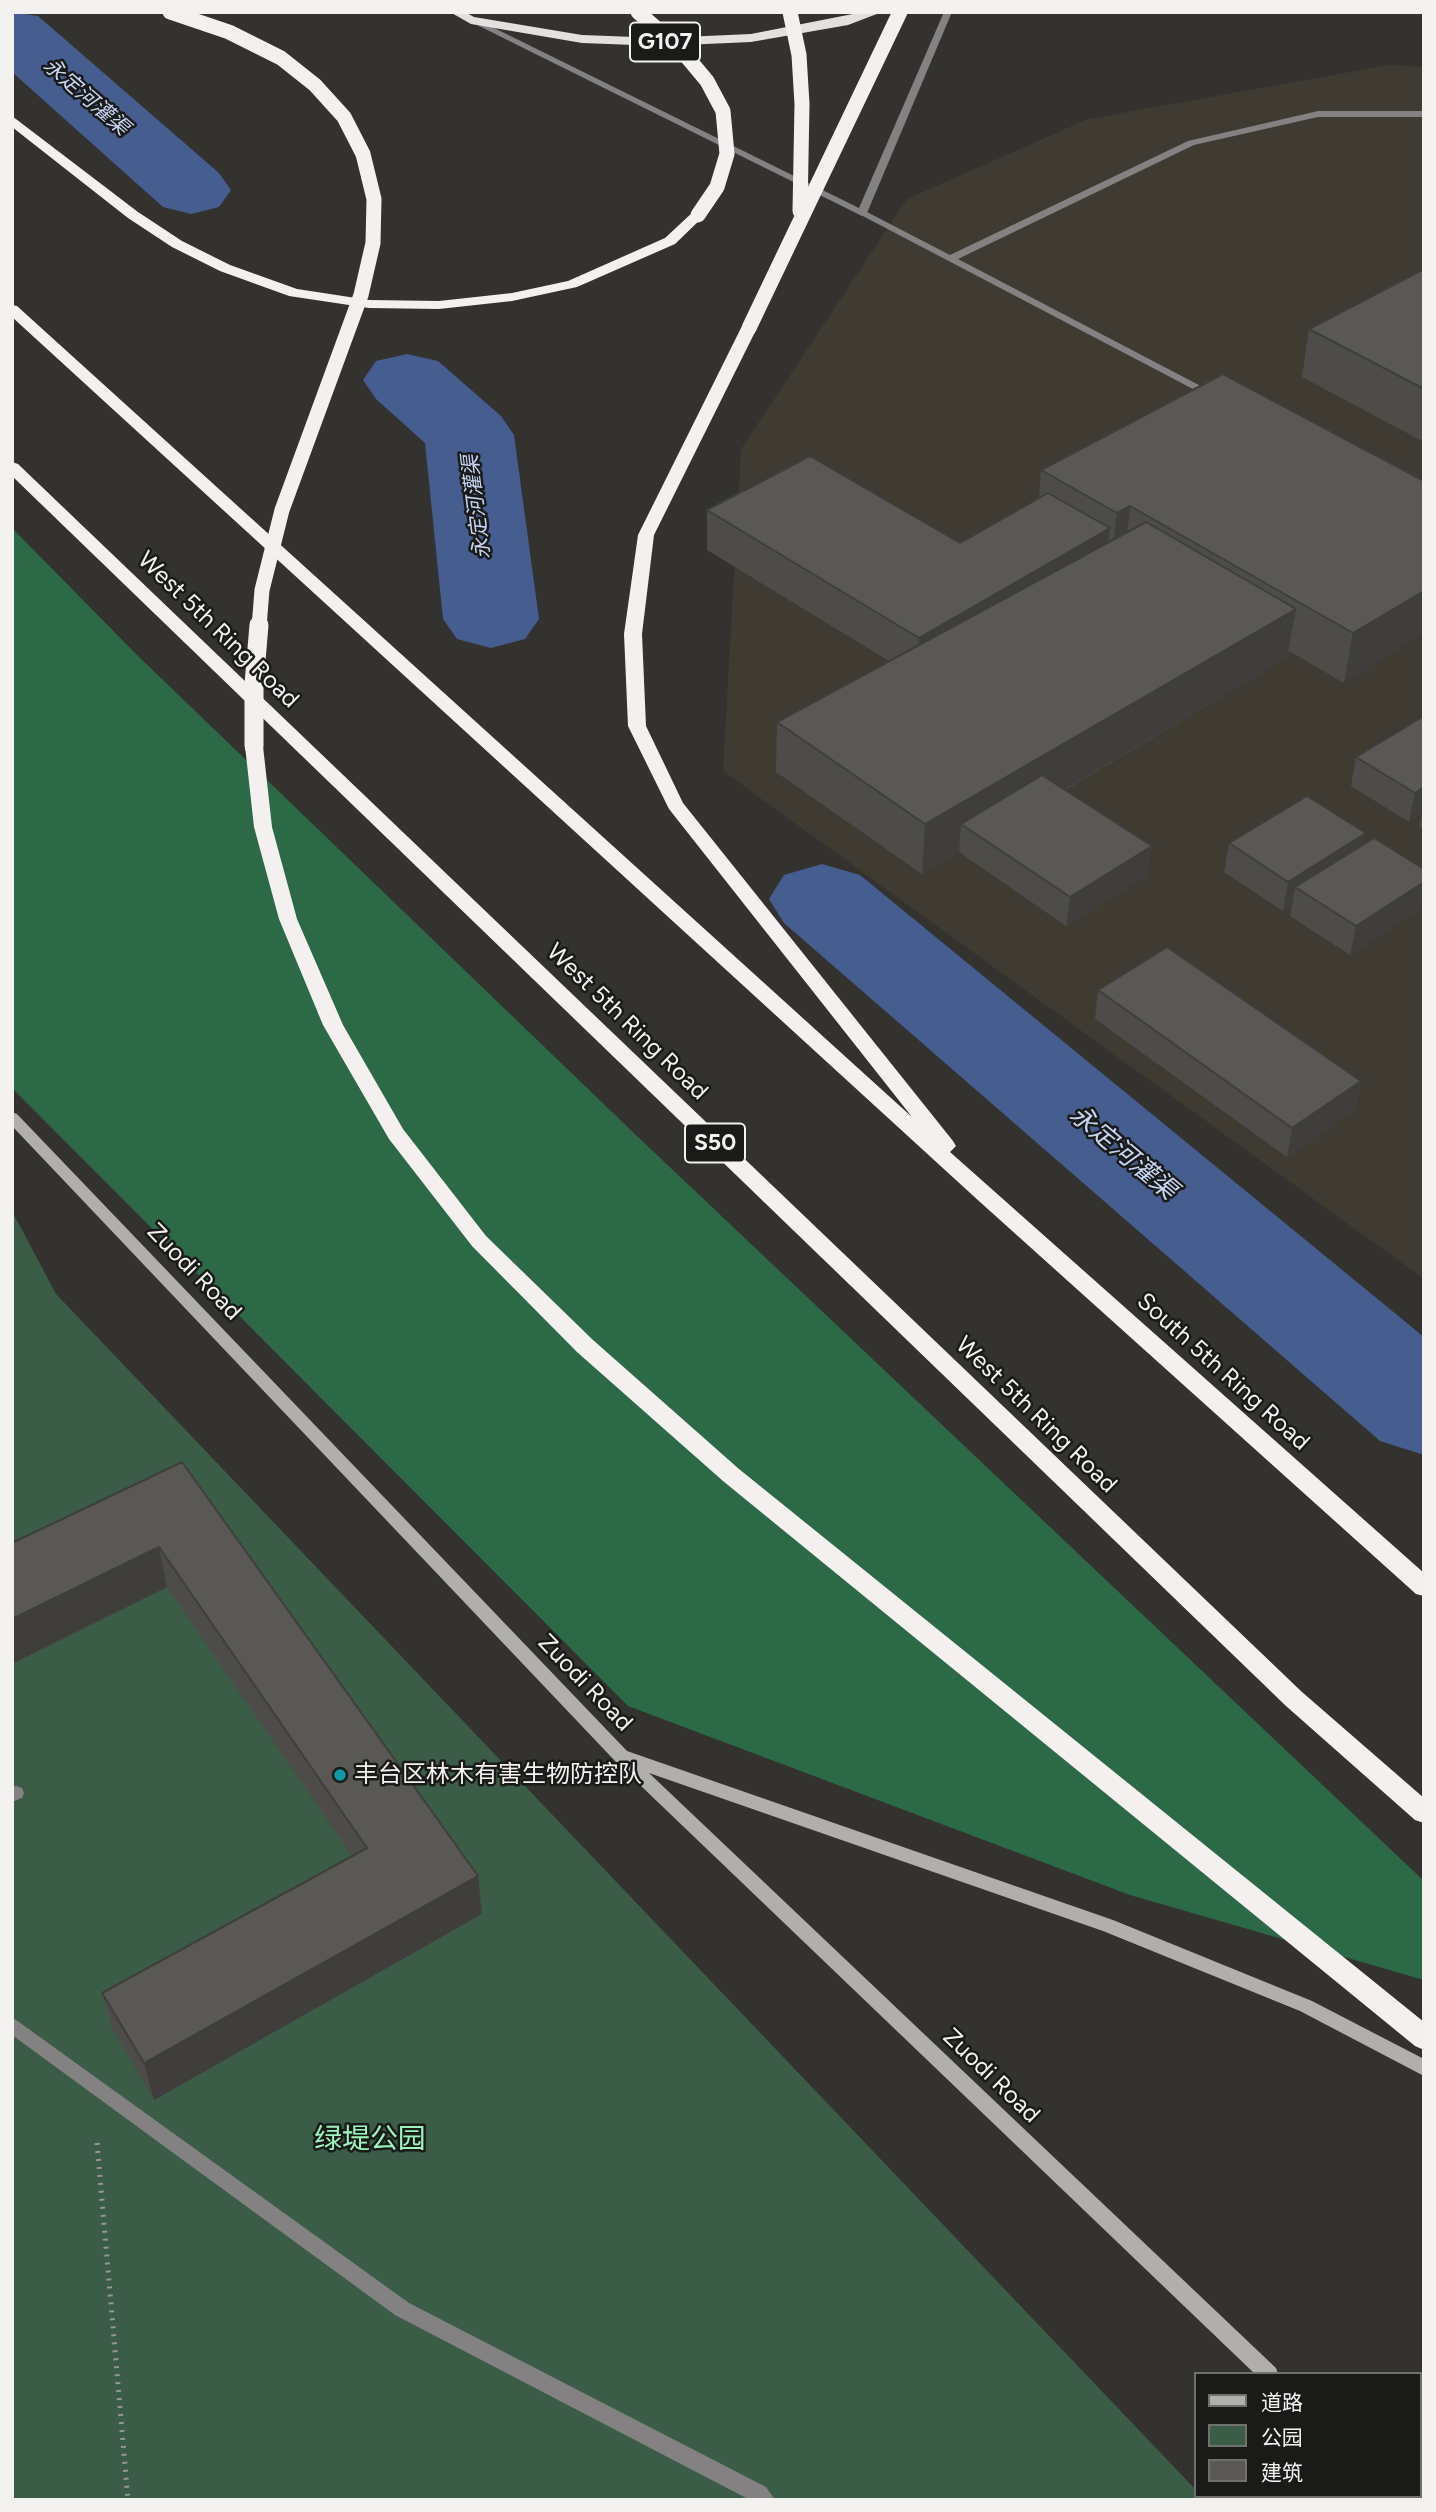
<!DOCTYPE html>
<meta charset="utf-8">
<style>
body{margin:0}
#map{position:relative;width:1436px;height:2512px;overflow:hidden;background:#33322f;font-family:Figtree,"Noto Sans SC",sans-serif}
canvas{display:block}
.frame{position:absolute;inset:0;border:14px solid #f3f2f1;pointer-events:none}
.legend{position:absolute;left:1194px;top:2372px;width:228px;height:126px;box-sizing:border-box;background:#1a1a18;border:2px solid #71706f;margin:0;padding:9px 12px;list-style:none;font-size:21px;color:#f3f2f1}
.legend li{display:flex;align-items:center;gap:14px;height:35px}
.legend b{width:35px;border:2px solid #71706f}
</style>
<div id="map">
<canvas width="1436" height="2512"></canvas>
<div class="frame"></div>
<ul class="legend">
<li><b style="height:9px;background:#b1aeae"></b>道路</li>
<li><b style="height:19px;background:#3b5c47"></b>公园</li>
<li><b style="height:19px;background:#5a5855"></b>建筑</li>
</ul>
</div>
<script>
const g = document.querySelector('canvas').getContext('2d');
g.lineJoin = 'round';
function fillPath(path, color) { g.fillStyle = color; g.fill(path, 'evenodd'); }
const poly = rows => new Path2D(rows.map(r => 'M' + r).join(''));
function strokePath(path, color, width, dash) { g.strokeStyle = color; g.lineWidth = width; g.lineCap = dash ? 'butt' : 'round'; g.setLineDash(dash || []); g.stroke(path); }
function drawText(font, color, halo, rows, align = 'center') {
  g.font = font + ' Figtree,"Noto Sans SC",sans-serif'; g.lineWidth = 5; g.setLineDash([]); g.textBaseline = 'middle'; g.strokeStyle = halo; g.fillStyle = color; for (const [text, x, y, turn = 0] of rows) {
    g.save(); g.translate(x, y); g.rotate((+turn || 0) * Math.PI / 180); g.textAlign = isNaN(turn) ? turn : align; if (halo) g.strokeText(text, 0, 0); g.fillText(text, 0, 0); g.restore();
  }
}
fillPath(poly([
 [1389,65,1424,67,1424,1279,723,771,741,449,907,199,1088,119]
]), '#3f3b33');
fillPath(poly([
 [12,1211,56,1294,1196,2490,1196,2496,1206,2500,12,2500]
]), '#3b5c47');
fillPath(poly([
 [12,528,138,656,638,1137,1424,1881,1424,1980,1130,1895,628,1706,12,1088]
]), '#2c6946');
fillPath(poly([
 [12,12,38,16,219,173,231,190,219,207,191,214,163,207,12,72,12,12],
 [407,354,438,361,501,416,514,435,539,619,525,639,491,648,457,639,443,619,425,443,376,399,363,380,376,361,407,354],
 [822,864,860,875,1424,1337,1424,1455,1380,1441,784,923,769,899,784,875,822,864]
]), '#455d8f');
strokePath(poly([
 [97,2143,128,2500]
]), '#979694', 5, [2, 6]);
fillPath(poly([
 [16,1786,22,1788,24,1793,22,1798,12,1802,12,1787,16,1786],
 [12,2017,409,2303,766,2487,775,2500,750,2500,395,2315,12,2035,12,2017]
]), '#838181');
fillPath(poly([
 [1318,111,1424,111,1424,117,1318,117,1194,145,958,259,1218,395,1218,399,1214,400,857,213,865,211,950,255,1188,141,1318,111]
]), '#838181');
fillPath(poly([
 [944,12,952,12,867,213,862,216,467,20,474,18,859,208,944,12]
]), '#838181');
fillPath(poly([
 [12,1112,17,1114,627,1751,1113,1920,1312,2001,1424,2059,1424,2076,1300,2011,1103,1931,649,1773,1276,2368,1278,2374,1255,2374,616,1762,12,1126,12,1112],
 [1420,2492,1424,2500,1403,2500,1401,2496,1420,2496,1420,2492]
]), '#b1aeae');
fillPath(poly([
 [450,12,465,12,474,17,582,35,661,38,751,34,863,12,882,12,848,25,751,42,661,46,582,43,471,24,450,12]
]), '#e5e0e0');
fillPath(poly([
 [12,116,138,212,182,241,230,265,297,289,369,300,439,301,512,293,568,281,665,238,693,212,703,212,705,215,675,244,577,287,512,301,439,309,369,308,289,296,220,271,172,247,128,218,12,127,12,116],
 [12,305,17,306,912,1117,669,809,628,726,624,634,638,535,741,328,744,325,754,325,757,328,654,535,642,634,646,726,683,803,953,1141,956,1146,950,1152,1424,1573,1424,1596,1416,1594,980,1202,12,317,12,305],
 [12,462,18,464,1302,1692,1424,1798,1424,1823,1415,1820,1286,1706,12,476,12,462],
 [254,741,263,746,272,827,297,919,343,1025,403,1129,486,1236,593,1340,739,1469,1424,2022,1424,2050,1415,2046,723,1481,577,1352,472,1246,389,1139,323,1025,279,919,254,827,245,746,254,741]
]), '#f5f0f0');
strokePath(poly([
 [170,12,229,32,281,58,315,85,344,117,363,154,374,199,373,243,361,295,282,510,262,590,259,627],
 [638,12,682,51,707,81,723,111,727,154,717,187,698,215],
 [790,12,799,55,802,104,800,211],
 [749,328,900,12]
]), '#f5f0f0', 15);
strokePath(poly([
 [254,746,254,684,259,625]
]), '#f5f0f0', 19);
fillPath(poly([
 [1424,269,1424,442,1302,377,1309,329],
 [1041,470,1424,481,1344,683,1289,651,1287,658,1065,790,1148,875,1066,926,959,852,922,874,776,772,777,722,889,661,707,550,707,510,960,543,1039,498],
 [1424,716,1424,831,1419,827,1422,814,1409,822,1351,786,1356,757],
 [1366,833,1364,844,1424,869,1424,907,1350,955,1290,916,1292,905,1283,911,1224,872,1229,843],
 [1098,990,1361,1081,1355,1110,1287,1157,1095,1019],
 [182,1462,478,1876,482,1914,154,2100,113,2030,102,1993,352,1856,167,1587,12,1664]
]), '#4d4c49');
fillPath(poly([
 [1130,506,1125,554,1111,562,1117,513],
 [1110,528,1106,567,916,678,919,638],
 [1424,591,1424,634,1344,683,1353,633],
 [1296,609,1287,658,982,838,961,824,959,852,922,874,925,824],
 [1424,787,1424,804,1422,814,1409,822,1415,793],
 [1366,833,1360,863,1295,887,1292,905,1283,911,1288,882],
 [1152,846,1148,875,1066,926,1070,897],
 [1424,882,1424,907,1350,955,1356,926],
 [1361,1081,1355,1110,1287,1157,1292,1128],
 [159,1547,167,1587,12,1664,12,1619],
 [478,1876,482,1914,154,2100,144,2063]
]), '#3f3e3c');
const building = poly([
 [1424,269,1424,389,1309,329,1424,269],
 [1223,374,1424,481,1424,591,1353,633,1130,506,1117,513,1041,470,1223,374],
 [810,456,960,543,1048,493,1110,528,919,638,707,510,810,456],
 [1146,522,1296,609,925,824,777,722,1146,522],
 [1424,716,1424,787,1415,793,1356,757,1424,716],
 [1042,775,1152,846,1070,897,961,824,1042,775],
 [1307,796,1366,833,1288,882,1229,843,1307,796],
 [1374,838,1424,869,1424,882,1356,926,1295,887,1374,838],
 [1167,947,1361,1081,1292,1128,1098,990,1167,947],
 [182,1462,478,1876,144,2063,102,1993,367,1848,159,1547,12,1619,12,1543,182,1462]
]);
fillPath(building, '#5a5855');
strokePath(building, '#3f3e3c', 2);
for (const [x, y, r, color] of [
 [340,1775,7,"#0f9aa8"]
]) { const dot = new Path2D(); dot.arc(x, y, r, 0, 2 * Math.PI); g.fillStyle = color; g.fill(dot); strokePath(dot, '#1a1a18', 2.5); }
drawText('italic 21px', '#c7d6f5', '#1a1a18', [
 ["永定河灌渠",86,97,41],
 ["永定河灌渠",477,507,-97]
]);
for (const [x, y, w] of [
 [665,42,70],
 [715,1143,60]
]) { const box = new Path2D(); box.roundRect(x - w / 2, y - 19.5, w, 39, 5); g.fillStyle = '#1a1a18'; g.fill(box); strokePath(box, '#f3f2f1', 2); }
drawText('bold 23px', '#f3f2f1', null, [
 ["G107",665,42],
 ["S50",715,1143]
]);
drawText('24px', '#f3f2f1', '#1a1a18', [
 ["West 5th Ring Road",218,630,44],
 ["West 5th Ring Road",627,1022,44],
 ["Zuodi Road",194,1272,46],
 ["South 5th Ring Road",1223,1372,42],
 ["West 5th Ring Road",1036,1415,44],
 ["Zuodi Road",585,1683,46],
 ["Zuodi Road",991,2076,44]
]);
drawText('24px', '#f3f2f1', '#1a1a18', [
 ["丰台区林木有害生物防控队",354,1775]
], 'left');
drawText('italic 26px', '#c7d6f5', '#1a1a18', [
 ["永定河灌渠",1123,1153,40]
]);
drawText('28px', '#9bf4bc', '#1a1a18', [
 ["绿堤公园",370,2140]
]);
</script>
